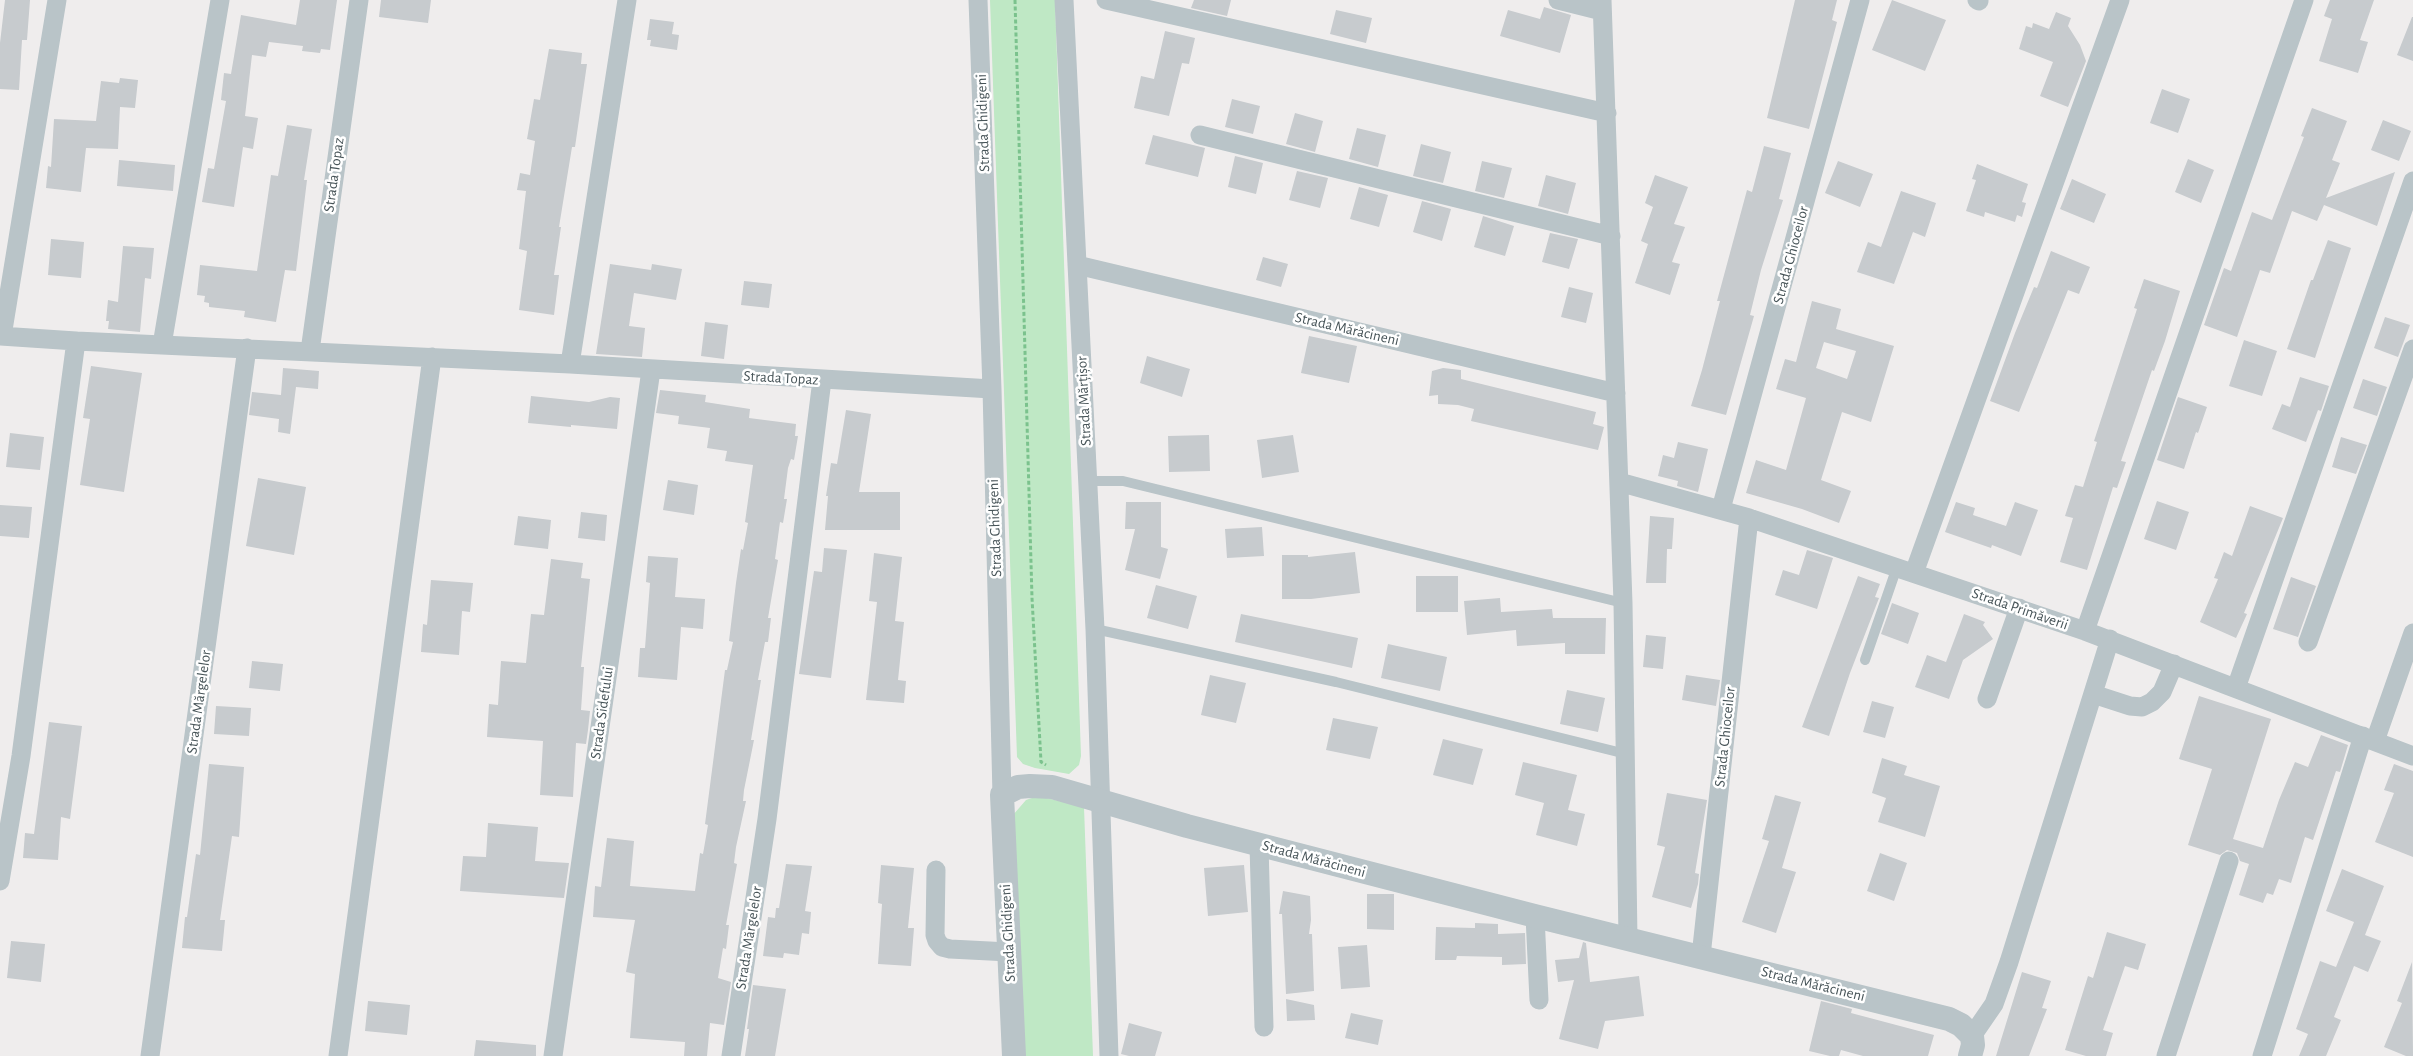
<!DOCTYPE html>
<meta charset="utf-8">
<style>
body{margin:0}
canvas{display:block;background:#efeded}
</style>
<canvas width="2413" height="1056"></canvas>
<script>
const g = document.querySelector('canvas').getContext('2d');
g.lineJoin = 'round';
function fillPath(path, color) { g.fillStyle = color; g.fill(path, 'evenodd'); }
const poly = rows => new Path2D(rows.map(r => 'M' + r).join(''));
function strokePath(path, color, width, dash) { g.strokeStyle = color; g.lineWidth = width; g.lineCap = dash ? 'butt' : 'round'; g.setLineDash(dash || []); g.stroke(path); }
function drawText(font, color, halo, rows, align = 'center') {
  g.font = font + ' "Alegreya Sans",sans-serif'; g.lineWidth = 5; g.setLineDash([]); g.textBaseline = 'middle'; g.strokeStyle = halo; g.fillStyle = color; for (const [text, x, y, turn = 0] of rows) {
    g.save(); g.translate(x, y); g.rotate((+turn || 0) * Math.PI / 180); g.textAlign = isNaN(turn) ? turn : align; if (halo) g.strokeText(text, 0, 0); g.fillText(text, 0, 0); g.restore();
  }
}
fillPath(poly([
 [990,0,1055,0,1081,756,1079,765,1069,774,1035,768,1023,764,1017,757],
 [1038,796,1084,807,1093,1056,1024,1056,1013,815,1026,800]
]), '#bfe8c5');
fillPath(poly([
 [5,0,30,0,27,40,22,40,19,90,0,89,0,43],
 [300,0,337,0,330,50,321,49,320,53,302,51,303,46,269,42,266,57,252,55,245,116,258,118,253,149,243,147,234,207,202,202,208,168,214,169,226,101,221,100,224,73,231,74,241,15,296,25],
 [381,0,431,0,428,23,379,17],
 [1194,0,1231,0,1227,16,1191,8],
 [1795,0,1837,0,1832,20,1837,22,1809,129,1767,118],
 [1892,0,1946,20,1925,71,1872,50],
 [2330,0,2374,0,2360,40,2368,42,2358,73,2319,61,2332,19,2324,16],
 [1544,7,1571,15,1560,53,1500,36,1508,10,1540,19],
 [1336,10,1372,18,1366,43,1330,34],
 [2056,12,2071,18,2068,26,2080,45,2086,61,2068,107,2040,96,2053,62,2019,49,2026,26,2032,28,2033,23,2049,29],
 [2412,17,2413,17,2413,61,2397,55],
 [650,19,674,22,672,34,679,35,677,50,650,46,651,40,647,40],
 [1165,31,1195,38,1189,64,1182,63,1169,116,1134,108,1141,76,1154,79],
 [549,49,582,53,581,64,587,64,575,147,572,147,559,227,561,227,554,275,559,275,554,315,519,310,527,251,519,249,526,191,517,190,520,173,530,175,535,141,527,139,534,99,540,100],
 [120,78,138,80,135,108,120,107,118,149,86,148,81,192,46,188,48,166,51,167,54,119,96,121,101,81,119,83],
 [2162,89,2190,99,2178,133,2150,123],
 [1232,99,1260,106,1253,134,1225,127],
 [2312,108,2347,121,2332,160,2340,163,2326,198,2395,172,2377,226,2324,205,2317,221,2292,211,2270,273,2260,270,2237,337,2204,325,2224,268,2231,271,2252,212,2272,220,2304,137,2301,136],
 [1295,113,1323,121,1315,152,1286,144],
 [2383,120,2411,131,2399,161,2371,150],
 [287,125,312,129,304,180,307,180,296,271,285,270,276,322,244,317,245,311,209,307,209,303,204,302,205,296,197,295,200,265,257,271,271,175,278,176],
 [1357,128,1386,135,1378,167,1349,159],
 [1153,135,1205,148,1198,177,1145,164],
 [1421,144,1451,152,1443,183,1413,176],
 [1764,146,1791,153,1779,199,1783,200,1761,270,1750,315,1754,316,1726,415,1691,406,1702,370,1720,301,1717,301,1747,190,1752,192],
 [1235,156,1263,163,1256,194,1228,187],
 [2188,159,2214,170,2201,203,2175,192],
 [119,160,175,165,173,191,117,186],
 [1482,161,1512,168,1504,198,1475,191],
 [1838,161,1873,174,1860,207,1825,193],
 [1977,164,2028,184,2022,202,2026,203,2022,217,2017,215,2015,222,1985,212,1984,217,1966,211,1976,180,1972,179],
 [1297,171,1328,178,1320,208,1289,200],
 [1546,175,1576,183,1568,214,1538,206],
 [1655,175,1688,187,1674,224,1685,227,1672,262,1680,264,1670,295,1635,283,1648,244,1641,241,1653,207,1645,203],
 [2072,179,2106,194,2094,223,2060,209],
 [1359,187,1388,195,1379,227,1350,219],
 [1901,191,1936,203,1925,237,1913,232,1894,284,1857,272,1868,242,1881,247],
 [1422,201,1451,209,1442,241,1413,232],
 [1483,216,1514,226,1505,256,1474,247],
 [1550,233,1578,239,1569,269,1542,262],
 [51,239,84,242,81,278,48,275],
 [2328,240,2351,248,2315,358,2287,349,2311,280,2313,280],
 [123,246,154,248,151,279,145,278,140,332,108,329,109,321,106,321,108,300,118,302],
 [2051,251,2090,267,2079,294,2068,290,2019,412,1990,401,2015,333,2034,287,2037,288],
 [1263,257,1288,264,1281,287,1256,280],
 [610,264,651,270,652,264,682,269,676,300,634,293,629,326,645,328,642,357,596,354],
 [2144,279,2180,291,2165,341,2154,371,2152,370,2121,461,2126,462,2117,488,2113,487,2087,570,2060,562,2073,518,2065,516,2075,485,2083,487,2097,442,2094,441,2137,309,2134,308],
 [744,281,772,284,769,308,741,305],
 [1569,287,1593,293,1586,323,1561,317],
 [1812,301,1841,309,1836,329,1894,346,1871,422,1842,412,1821,480,1851,491,1839,523,1802,509,1746,493,1756,460,1786,470,1806,398,1776,389,1785,359,1796,362],
 [1824,342,1856,351,1847,379,1816,368],
 [2385,317,2410,325,2398,357,2374,348],
 [705,322,728,325,724,359,701,356],
 [1309,336,1357,346,1349,383,1301,373],
 [2244,340,2277,351,2262,396,2229,386],
 [1147,356,1190,369,1182,397,1140,383],
 [91,366,142,373,124,492,80,485,90,419,83,418],
 [283,368,319,371,318,389,296,387,290,434,278,432,279,419,249,415,252,392,281,395],
 [1443,368,1461,370,1461,379,1596,412,1593,424,1604,427,1598,450,1471,421,1474,409,1458,405,1438,404,1438,395,1429,396,1432,371],
 [2300,377,2329,386,2321,411,2318,410,2306,442,2272,429,2282,404,2290,407],
 [2363,379,2387,387,2377,416,2353,408],
 [660,390,706,395,705,402,750,409,749,418,796,424,795,436,798,436,794,460,791,459,788,468,784,499,787,499,783,523,780,522,775,559,778,560,768,618,771,618,768,642,765,642,758,680,761,680,751,740,754,740,744,790,743,801,746,801,736,847,734,863,737,864,726,925,729,925,726,949,723,948,718,978,731,982,724,1025,710,1023,707,1056,684,1056,685,1042,630,1038,635,974,626,972,635,920,593,917,595,886,601,887,607,838,634,841,630,886,695,891,700,853,703,854,708,825,705,824,725,670,727,670,733,642,729,641,736,583,741,549,743,550,748,523,745,522,753,465,725,461,727,451,707,448,710,428,678,424,679,416,656,413],
 [531,396,589,402,610,397,620,398,617,429,571,425,571,427,528,423],
 [2178,397,2207,407,2198,433,2196,432,2184,469,2157,460],
 [846,410,871,414,859,492,900,492,900,530,825,530,828,496,826,496,831,463,837,464],
 [10,433,44,437,40,470,6,467],
 [1209,435,1210,471,1169,472,1168,436],
 [1293,435,1299,472,1262,478,1257,440],
 [2341,437,2367,445,2356,474,2332,467],
 [1678,442,1708,449,1698,492,1677,486,1678,481,1658,476,1663,455,1674,458],
 [258,478,306,487,294,555,246,546],
 [668,480,698,485,694,515,663,510],
 [2157,501,2189,512,2176,550,2144,539],
 [1126,502,1161,502,1161,547,1168,549,1160,579,1125,570,1135,529,1125,529],
 [1956,502,1975,508,1973,515,2006,526,2015,502,2038,510,2021,556,1992,545,1991,548,1945,532],
 [0,505,32,507,29,538,0,536],
 [2250,506,2283,518,2244,613,2247,614,2236,638,2200,622,2218,579,2214,578,2224,552,2232,556],
 [581,512,607,515,605,541,578,538],
 [518,516,551,520,548,549,514,545],
 [1650,516,1674,518,1672,549,1667,549,1666,583,1646,583],
 [1262,527,1264,556,1227,558,1225,529],
 [824,548,847,550,831,678,799,674,814,571,822,572],
 [1807,550,1833,558,1817,609,1775,595,1783,570,1799,575],
 [1355,552,1360,593,1311,599,1282,599,1282,555,1308,555,1308,557],
 [874,553,902,557,895,621,904,622,898,680,906,681,904,703,866,700,877,602,869,601],
 [648,556,678,558,675,597,705,599,703,629,681,627,677,680,638,677,640,648,645,648,650,583,646,582],
 [551,559,583,563,581,578,590,579,581,667,584,667,581,710,590,711,588,730,586,744,576,743,573,797,540,795,543,741,487,737,489,704,498,705,501,661,526,663,531,614,544,615],
 [1416,576,1458,576,1458,612,1416,612],
 [1858,576,1880,584,1875,597,1879,598,1850,673,1829,736,1802,727],
 [2291,577,2316,586,2298,637,2273,629],
 [431,580,473,583,470,612,462,611,459,655,421,652,423,624,427,625],
 [1156,585,1197,596,1188,629,1147,618],
 [1500,598,1501,612,1552,609,1553,618,1606,618,1605,654,1565,654,1565,643,1517,646,1516,630,1467,635,1464,601],
 [1892,603,1919,613,1908,644,1881,634],
 [1241,614,1358,638,1352,668,1235,642],
 [1964,614,1985,622,1983,625,1993,639,1963,660,1949,699,1915,687,1927,655,1946,662],
 [1646,635,1666,637,1663,669,1643,667],
 [1388,644,1447,657,1440,691,1381,678],
 [252,661,283,664,280,691,249,688],
 [1210,675,1246,683,1236,723,1201,715],
 [1686,675,1720,680,1716,706,1682,700],
 [1567,690,1605,698,1598,732,1560,724],
 [2199,696,2271,719,2233,839,2263,848,2279,800,2295,762,2308,767,2321,735,2348,745,2340,772,2336,771,2313,840,2305,837,2291,883,2279,879,2273,895,2267,893,2263,903,2239,895,2249,864,2240,861,2237,853,2227,850,2220,855,2188,845,2212,769,2179,759],
 [1872,701,1894,707,1885,738,1863,732],
 [216,706,251,708,249,736,214,734],
 [1333,718,1378,727,1370,759,1326,750],
 [49,722,82,726,70,819,61,817,58,860,23,858,25,833,34,834],
 [1443,739,1483,749,1473,785,1433,775],
 [1882,758,1907,766,1904,775,1940,786,1925,837,1878,822,1886,798,1872,793],
 [1523,762,1577,775,1568,810,1585,814,1577,846,1536,835,1544,803,1515,795],
 [209,764,244,767,239,837,232,836,220,920,225,920,222,951,182,948,185,917,187,917,196,854,200,855],
 [2394,764,2413,771,2413,857,2375,842,2394,793,2384,790],
 [1667,793,1707,800,1695,873,1699,874,1698,884,1691,908,1652,897,1665,847,1657,845],
 [1775,795,1801,802,1782,868,1796,872,1776,933,1742,922,1769,841,1762,839],
 [488,823,538,827,535,861,569,863,564,898,460,891,463,856,486,857],
 [1880,853,1907,863,1894,901,1867,891],
 [786,864,812,866,805,911,811,912,809,934,802,933,799,955,784,953,783,958,763,956,768,917,775,918,776,908,779,908],
 [881,865,914,868,908,928,914,928,911,966,878,964,882,904,878,903],
 [1244,865,1248,912,1208,916,1204,868],
 [2342,869,2384,886,2365,935,2381,941,2368,972,2354,966,2334,1017,2341,1020,2326,1056,2299,1056,2308,1034,2296,1029,2320,961,2336,967,2354,922,2326,911],
 [1283,891,1310,896,1311,920,1309,934,1312,934,1314,991,1286,994,1282,914,1279,914],
 [1367,894,1394,894,1394,930,1367,929],
 [1475,923,1498,924,1498,934,1525,933,1526,964,1502,965,1502,957,1457,956,1456,960,1435,960,1436,927,1475,928],
 [2107,932,2146,944,2138,970,2125,966,2103,1030,2113,1033,2106,1056,2086,1056,2065,1050,2088,976,2093,978],
 [11,941,45,944,41,982,7,978],
 [1583,942,1586,943,1590,982,1639,976,1644,1016,1605,1021,1598,1049,1559,1039,1574,980,1558,982,1555,960,1579,958],
 [1367,945,1370,987,1341,989,1338,947],
 [2412,962,2413,1056,2406,1056,2384,1047,2402,1003,2397,1001],
 [2022,972,2051,981,2042,1008,2047,1009,2029,1056,1996,1056],
 [753,985,786,989,775,1056,745,1056,749,1029,747,1029],
 [1286,999,1314,1005,1315,1020,1287,1021],
 [368,1001,410,1005,407,1035,365,1031],
 [1821,1001,1852,1009,1851,1013,1934,1035,1928,1056,1863,1056,1841,1050,1839,1056,1830,1056,1809,1051],
 [1351,1013,1383,1020,1378,1045,1345,1038],
 [1129,1023,1162,1032,1155,1056,1129,1056,1121,1054],
 [476,1040,536,1045,536,1056,474,1056]
]), '#c7cbce');
strokePath(poly([
 [1015,0,1032,598,1041,762,1046,765]
]), '#7bc28d', 3, [4, 2.5]);
strokePath(poly([
 [1088,481,1123,481,1623,603],
 [1095,629,1336,682,1626,754],
 [1865,660,1897,567]
]), '#b9c4c8', 10);
strokePath(poly([
 [978,0,992,389,1002,795],
 [1064,0,1095,629,1109,1056],
 [1106,0,1607,113],
 [1558,0,1602,11],
 [1602,0,1623,603,1628,939],
 [1977,0,1979,1],
 [1200,135,1611,236],
 [1077,265,1616,393],
 [0,336,76,341,570,364,992,389],
 [2,336,57,0],
 [162,345,220,0],
 [310,351,359,0],
 [570,364,627,0],
 [1619,482,1749,518,2085,631,2413,756],
 [1721,509,1860,0],
 [1914,573,2120,0],
 [2085,631,2304,0],
 [2308,642,2413,349],
 [2236,688,2413,181],
 [2093,694,2130,706,2142,707,2152,702,2162,692,2174,664],
 [1987,699,2019,608],
 [2375,741,2413,633],
 [1259,845,1264,1027],
 [936,870,935,935,937,941,942,947,950,949,1009,952],
 [0,881,21,756,76,341],
 [1535,916,1539,1000],
 [1701,956,1749,518],
 [1972,1036,1994,1004,2009,962,2110,639],
 [150,1056,247,348],
 [338,1056,432,357],
 [553,1056,651,370],
 [731,1056,767,819,822,380],
 [2166,1056,2229,861],
 [2262,1056,2363,736]
]), '#b9c4c8', 19);
strokePath(poly([
 [1014,1056,1002,795,1018,787,1030,786,1052,787,1187,826,1535,916,1949,1019,1961,1025,1972,1036,1973,1045,1970,1056]
]), '#b9c4c8', 24);
drawText('15px', '#475458', '#fff', [
 ["Strada Ghidigeni",983,123,-92],
 ["Strada Topaz",334,175,-82],
 ["Strada Ghioceilor",1791,255,-75],
 ["Strada Mărăcineni",1347,329,13],
 ["Strada Topaz",781,378,3],
 ["Strada Mărțișor",1084,401,-93],
 ["Strada Ghidigeni",995,528,-92],
 ["Strada Primăverii",2020,609,19],
 ["Strada Mărgelelor",199,702,-82],
 ["Strada Sidefului",602,713,-82],
 ["Strada Ghioceilor",1725,737,-84],
 ["Strada Mărăcineni",1314,859,15],
 ["Strada Ghidigeni",1008,933,-93],
 ["Strada Mărgelelor",749,938,-81],
 ["Strada Mărăcineni",1813,984,14]
]);
</script>
